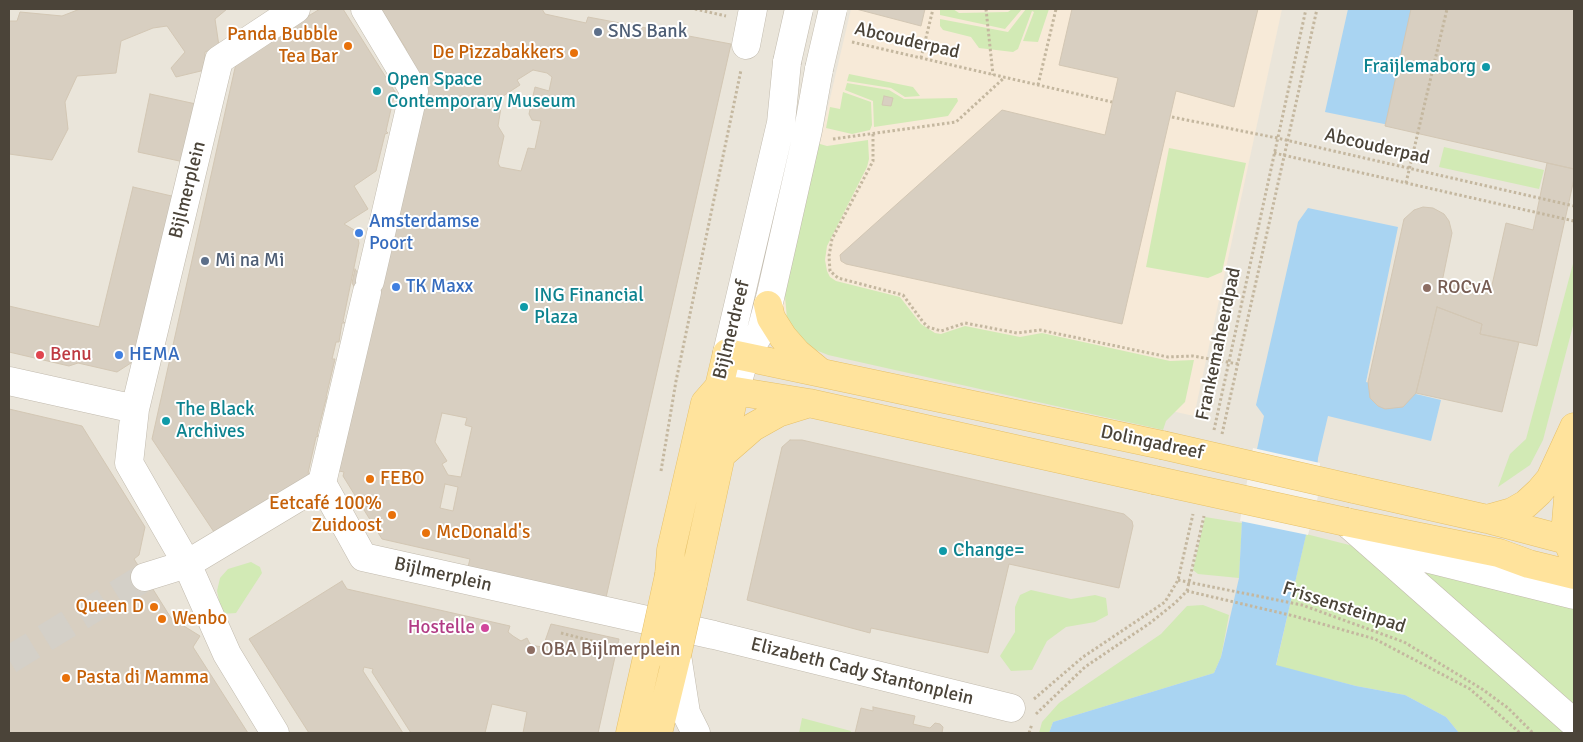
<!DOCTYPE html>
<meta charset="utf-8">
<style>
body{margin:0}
#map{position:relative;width:1583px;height:742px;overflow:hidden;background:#f6f3ec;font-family:Signika,sans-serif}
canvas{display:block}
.frame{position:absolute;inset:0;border:10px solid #4b4439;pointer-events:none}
</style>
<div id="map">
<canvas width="1583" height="742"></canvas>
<div class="frame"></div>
</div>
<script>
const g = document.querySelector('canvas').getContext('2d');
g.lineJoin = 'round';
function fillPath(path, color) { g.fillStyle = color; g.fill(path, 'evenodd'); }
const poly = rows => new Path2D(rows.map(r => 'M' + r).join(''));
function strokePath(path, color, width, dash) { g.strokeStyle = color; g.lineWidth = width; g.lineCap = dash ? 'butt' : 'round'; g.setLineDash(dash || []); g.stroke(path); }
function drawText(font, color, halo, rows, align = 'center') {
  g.font = font + ' Signika,sans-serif'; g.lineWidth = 4; g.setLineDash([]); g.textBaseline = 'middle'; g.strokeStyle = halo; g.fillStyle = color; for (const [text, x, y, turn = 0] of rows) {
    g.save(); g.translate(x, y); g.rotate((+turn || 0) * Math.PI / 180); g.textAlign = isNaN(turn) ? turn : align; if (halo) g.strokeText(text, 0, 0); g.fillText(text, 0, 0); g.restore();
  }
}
fillPath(poly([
 [9,9,1574,9,1574,733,9,733]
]), '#eae5da');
fillPath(poly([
 [851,9,1282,9,1194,416,777,324]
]), '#f7ead8');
fillPath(poly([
 [940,9,953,9,959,13,1008,12,1012,9,1022,9,1005,29,940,15],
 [1026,9,1049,9,1038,42,1023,41,1034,12,1032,11,1018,49,1013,52,979,48,971,37,943,30,940,26,940,19,1008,32],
 [849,74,913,87,920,96,905,97,891,88,847,81],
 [847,83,889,90,904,99,957,98,958,101,948,116,874,127,873,101,845,90],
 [843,92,871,102,872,125,870,130,852,134,826,128,830,107,840,109],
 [868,140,869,159,867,167,827,246,825,260,827,271,830,277,836,281,900,297,921,324,935,333,941,334,965,326,1020,337,1042,333,1170,361,1194,360,1185,402,1166,421,1163,430,828,355,811,348,799,338,787,319,784,285,813,142,827,146],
 [1444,147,1544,170,1539,189,1439,167],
 [1169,148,1246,163,1222,272,1208,278,1146,267],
 [1574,260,1574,322,1543,440,1530,465,1498,487,1510,454,1526,439],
 [1205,517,1242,523,1239,578,1198,574,1193,570],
 [1306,534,1574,602,1574,733,1459,733,1446,717,1405,695,1356,686,1276,666],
 [251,562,260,567,262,573,236,613,222,614,217,591,220,578,228,569],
 [1031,590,1071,599,1095,595,1106,598,1108,615,1095,622,1066,627,1047,641,1032,670,1011,671,1000,656,1015,632,1015,607,1020,595],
 [1203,605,1229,615,1221,657,1214,673,1053,722,1049,733,1039,733,1042,722,1059,703,1161,634,1187,606],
 [802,718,851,731,850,733,799,733]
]), '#d2eab5');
fillPath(poly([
 [1348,9,1425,9,1394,126,1325,112],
 [1308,208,1398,227,1366,382,1441,400,1431,441,1328,416,1318,458,1315,496,1276,665,1356,686,1405,695,1446,717,1459,733,1049,733,1053,722,1214,673,1221,657,1239,578,1242,520,1264,416,1256,405,1298,222]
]), '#a9d4f2');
fillPath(poly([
 [1253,448,1320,463,1318,496,1308,535,1240,521]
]), '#f6f3ec');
const building = poly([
 [80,9,227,9,215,19,219,46,205,52,205,70,176,77,171,68,185,52,167,26,153,28,121,41,116,73,77,76,65,102,68,129,52,160,9,154,9,21,17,21,20,12,62,16,80,9],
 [320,9,343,9,397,95,394,96,386,131,388,133,385,134,376,171,354,186,368,209,344,224,356,231,359,243,343,321,345,323,342,323,339,342,336,342,332,359,335,359,326,397,328,399,326,399,317,435,319,436,316,437,308,473,311,475,214,532,152,439,237,59,320,9],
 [381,9,542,9,545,14,586,23,588,17,731,44,605,602,468,567,470,559,382,539,343,476,344,472,339,471,426,89,403,52,407,50,381,9],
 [533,70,547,73,552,77,549,91,535,87,529,114,532,120,541,121,535,149,528,148,521,171,500,167,498,163,504,136,498,126,502,101,500,98,520,85,517,80,533,70],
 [442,413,467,418,465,425,472,427,461,477,448,475,442,464,447,461,435,442,442,413],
 [445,484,458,487,453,511,440,508,445,484],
 [856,9,925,9,921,26,856,9],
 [1072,9,1258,9,1234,107,1176,91,1122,324,846,264,841,261,840,255,1002,110,1105,135,1118,78,1059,65,1072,9],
 [1411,9,1574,9,1574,169,1385,126,1411,9],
 [150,94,196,104,184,162,138,152,150,94],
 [884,96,893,98,891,106,882,105,884,96],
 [1547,163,1574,169,1574,179,1537,346,1480,334,1482,324,1437,307,1416,393,1403,407,1385,409,1378,406,1370,398,1368,382,1404,219,1414,210,1423,207,1433,208,1444,214,1449,221,1452,233,1442,282,1490,294,1506,223,1533,230,1547,163],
 [133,187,176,197,134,361,117,372,78,363,69,366,9,352,9,306,99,327,133,187],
 [355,269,362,279,382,284,379,295,356,290,352,283,355,269],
 [1437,307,1482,324,1480,334,1519,342,1502,412,1416,393,1437,307],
 [9,409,82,426,145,527,139,555,134,559,171,618,200,636,193,647,248,733,9,733,9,409],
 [790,440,802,440,1124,514,1132,521,1133,526,1119,588,1009,564,988,653,871,628,870,633,747,600,782,447,790,440],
 [342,581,347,589,510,626,508,632,513,636,521,641,527,638,530,644,536,646,543,647,551,624,619,639,598,733,523,733,527,712,492,704,485,733,411,733,372,672,373,669,364,667,363,671,403,733,309,733,249,639,342,581],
 [873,707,915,716,913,724,930,728,935,723,940,724,943,727,942,733,855,733,861,708,873,711,873,707]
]);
fillPath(building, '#d8cfc1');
strokePath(building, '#d3c7b4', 1);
strokePath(poly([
 [9,660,145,577]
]), '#d4d0c8', 28, [28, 14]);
const minor = poly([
 [365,9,414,91,370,281],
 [746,45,753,9],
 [727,353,781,123,787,62],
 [9,381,135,409],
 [719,387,735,391,745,357,761,331,770,298,808,130,819,69],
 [322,483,363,557,714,635,1011,708],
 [1346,522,1574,723],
 [1379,539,1409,554,1574,595],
 [145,577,187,564,322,483,367,292],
 [677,655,686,713,696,733],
 [275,733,227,654,187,564,129,463,135,409,219,60,296,9]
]);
const major = poly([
 [768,305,771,318,783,337,797,353,820,372],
 [721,455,753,427,778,413,807,404],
 [1354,489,1487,519,1574,542],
 [1487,519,1512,512,1526,504,1539,492,1550,479,1574,427],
 [1346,522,1499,553,1529,564,1574,575],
 [1574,557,1567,540,1566,523,1569,487,1574,463],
 [669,575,671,550,705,403,719,387,727,353,1162,445],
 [693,584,735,391,809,403,1154,480],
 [630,733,646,662,653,648],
 [658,733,677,655]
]);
strokePath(minor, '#c2bbae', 29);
strokePath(major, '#e6c16a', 29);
strokePath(poly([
 [695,9,726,16],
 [986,9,993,75],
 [852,42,1112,102],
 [921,58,933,9],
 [1038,85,1056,9],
 [1172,117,1277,138,1574,206],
 [873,134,873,161,832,239,829,256,830,271,838,278,903,295,923,322,928,327,941,331,965,323,1017,333,1040,330,1168,357,1193,356,1238,364],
 [833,139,956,122,1005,77],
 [1274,153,1574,221],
 [1406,183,1447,9],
 [1214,430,1306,9],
 [1222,434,1317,9],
 [661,471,676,381,741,70],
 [1178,580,1302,605,1404,642,1482,689,1508,708,1533,733],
 [1187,591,1204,516],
 [561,633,623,649],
 [1034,699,1083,657,1165,602,1178,580,1193,514],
 [1036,714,1085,667,1150,623,1175,603,1187,591,1294,616,1375,639,1470,689,1520,733],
 [1029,733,1032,724]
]), '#c4b79f', 3, [2.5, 2.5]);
strokePath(minor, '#fff', 28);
strokePath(major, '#ffe39c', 28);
const minorBridge = poly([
 [787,62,799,9],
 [819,69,833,9]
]);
const majorBridge = poly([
 [1162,445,1354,489],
 [1154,480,1346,522],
 [653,648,669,575],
 [677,655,693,584]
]);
strokePath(minorBridge, '#c2bbae', 29, []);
strokePath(majorBridge, '#e6c16a', 29, []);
strokePath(minorBridge, '#fff', 28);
strokePath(majorBridge, '#ffe39c', 28);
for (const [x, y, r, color] of [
 [598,32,5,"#5c6f8a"],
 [348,46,5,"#e8710a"],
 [574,53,5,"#e8710a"],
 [1486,67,5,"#0f9aa8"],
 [377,91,5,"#0f9aa8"],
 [359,233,5,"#3f7fe0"],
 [205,261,5,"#5c6f8a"],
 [396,287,5,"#3f7fe0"],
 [1427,288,5,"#8d6e63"],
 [524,307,5,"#0f9aa8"],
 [40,355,5,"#e0444e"],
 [119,355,5,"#3f7fe0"],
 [166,421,5,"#0f9aa8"],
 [370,479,5,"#e8710a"],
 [392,515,5,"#e8710a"],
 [426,533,5,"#e8710a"],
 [943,551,5,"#0f9aa8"],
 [154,607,5,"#e8710a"],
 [162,619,5,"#e8710a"],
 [485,628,5,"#d1479c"],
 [531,650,5,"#8d6e63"],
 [66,678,5,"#e8710a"]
]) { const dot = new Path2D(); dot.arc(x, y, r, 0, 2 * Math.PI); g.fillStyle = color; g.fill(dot); strokePath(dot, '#fff', 2); }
drawText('19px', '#4e5e75', '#fff', [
 ["SNS Bank",608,32],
 ["Mi na Mi",215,261]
], 'left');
drawText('19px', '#c56008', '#fff', [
 ["Panda Bubble",338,35],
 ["Tea Bar",338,57],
 ["De Pizzabakkers",564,53],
 ["FEBO",380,479,"left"],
 ["Eetcafé 100%",382,504],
 ["Zuidoost",382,526],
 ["McDonald's",436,533,"left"],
 ["Queen D",144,607],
 ["Wenbo",172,619,"left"],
 ["Pasta di Mamma",76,678,"left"]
], 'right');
drawText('19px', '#4b4439', '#fff', [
 ["Abcouderpad",907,41,13],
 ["Abcouderpad",1377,147,13],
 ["Bijlmerplein",188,190,-76],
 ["Bijlmerdreef",732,330,-76],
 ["Frankemaheerdpad",1219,344,-78],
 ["Dolingadreef",1152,443,12],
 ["Bijlmerplein",443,575,13],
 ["Frissensteinpad",1344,608,18],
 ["Elizabeth Cady Stantonplein",862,672,14]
]);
drawText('19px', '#0d838f', '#fff', [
 ["Fraijlemaborg",1476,67,"right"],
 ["Open Space",387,80],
 ["Contemporary Museum",387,102],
 ["ING Financial",534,296],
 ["Plaza",534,318],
 ["The Black",176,410],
 ["Archives",176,432],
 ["Change=",953,551]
], 'left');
drawText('19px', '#366cbe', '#fff', [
 ["Amsterdamse",369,222],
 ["Poort",369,244],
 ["TK Maxx",406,287],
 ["HEMA",129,355]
], 'left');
drawText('19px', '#785e54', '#fff', [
 ["ROCvA",1437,288],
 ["OBA Bijlmerplein",541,650]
], 'left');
drawText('19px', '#be3a42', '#fff', [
 ["Benu",50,355]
], 'left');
drawText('19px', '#b23c85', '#fff', [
 ["Hostelle",475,628]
], 'right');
</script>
